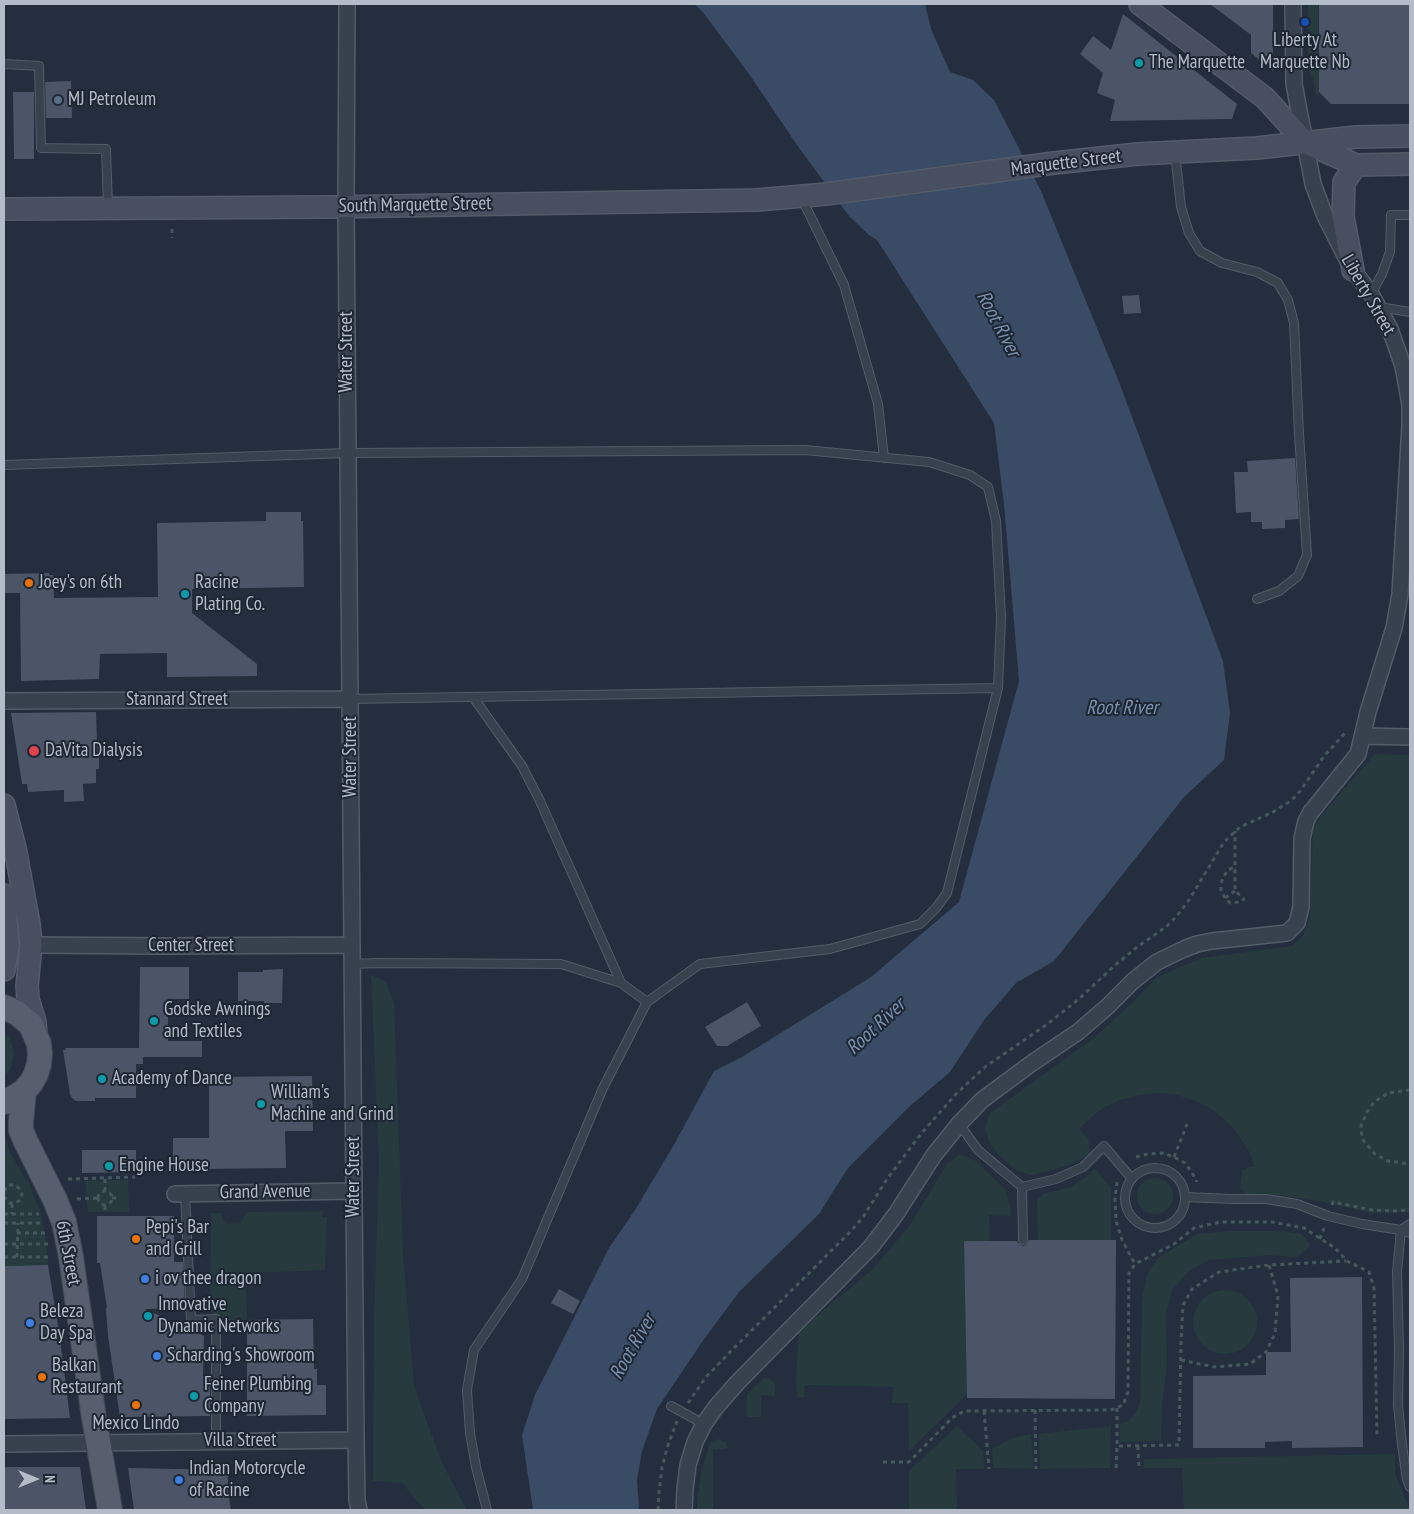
<!DOCTYPE html>
<style>
body{margin:0}
#map{position:relative;width:1414px;height:1514px;overflow:hidden;background:#252e3e;font-family:"PT Sans Narrow",sans-serif}
canvas{display:block}
.frame{position:absolute;inset:0;border:5px solid #b5bcc9;pointer-events:none}
.north{position:absolute;left:10px;top:1454px;width:50px;height:50px;-webkit-text-stroke:4px #1d2633;paint-order:stroke;rotate:90deg;font-size:14px;font-weight:700;line-height:20px;text-align:center;color:#b5bcc9}
.north::after{content:'';display:block;margin:auto;width:18px;height:22px;background:#b5bcc9;clip-path:polygon(50% 0,100% 100%,50% 72%,0 100%)}
</style>
<div id="map">
<canvas width="1414" height="1514"></canvas>
<div class="frame"></div>
<div class="north">N</div>
</div>
<script>
const g = document.querySelector('canvas').getContext('2d');
g.lineJoin = 'round';
function fillPath(path, color) { g.fillStyle = color; g.fill(path, 'evenodd'); }
const poly = rows => new Path2D(rows.map(r => 'M' + r).join(''));
function strokePath(path, color, width, dash) { g.strokeStyle = color; g.lineWidth = width; g.lineCap = dash ? 'butt' : 'round'; g.setLineDash(dash || []); g.stroke(path); }
function drawText(font, color, halo, rows, align = 'center') {
  g.font = font + ' "PT Sans Narrow",sans-serif'; g.lineWidth = 4; g.setLineDash([]); g.textBaseline = 'middle'; g.strokeStyle = halo; g.fillStyle = color; for (const [text, x, y, turn = 0] of rows) {
    g.save(); g.translate(x, y); g.rotate((+turn || 0) * Math.PI / 180); g.textAlign = isNaN(turn) ? turn : align; if (halo) g.strokeText(text, 0, 0); g.fillText(text, 0, 0); g.restore();
  }
}
fillPath(poly([
 [1308,4,1318,4,1319,97,1316,95,1314,82,1308,66],
 [1375,754,1410,755,1410,1212,1372,1213,1319,1201,1263,1193,1246,1194,1240,1188,1242,1170,1254,1166,1250,1153,1235,1130,1222,1117,1208,1107,1193,1100,1177,1095,1158,1093,1139,1095,1120,1100,1103,1108,1089,1119,1079,1129,1088,1138,1090,1154,1067,1166,1032,1175,1017,1171,999,1155,990,1144,985,1128,990,1113,1094,1038,1136,999,1155,979,1180,967,1202,958,1292,946,1302,937,1310,919,1313,830,1321,816],
 [371,975,386,982,394,1003,403,1255,414,1386,441,1461,467,1510,425,1510,402,1483,373,1481,374,1320,379,1159],
 [4,1034,8,1037,12,1045,14,1053,13,1061,10,1069,4,1076],
 [4,1128,6,1141,10,1152,31,1188,41,1214,46,1240,48,1265,4,1266],
 [960,1154,976,1161,1005,1189,1010,1207,1011,1216,989,1215,990,1241,964,1241,967,1394,909,1451,908,1403,892,1403,893,1387,805,1385,804,1397,797,1397,796,1378,799,1331,874,1268,910,1225,947,1164],
 [1095,1169,1111,1188,1111,1240,1038,1240,1037,1200,1043,1194,1071,1187,1086,1177],
 '1137 1196a18 18 0 1 1 36 0a18 18 0 1 1-36 0Z',
 [128,1180,129,1212,88,1212,85,1181],
 [323,1211,323,1217,327,1217,325,1270,246,1273,247,1320,225,1324,210,1311,211,1213,220,1213,226,1224,240,1223,247,1212],
 [1230,1231,1280,1231,1302,1234,1310,1245,1298,1257,1270,1255,1209,1260,1188,1272,1172,1290,1166,1315,1167,1363,1162,1405,1161,1441,1120,1442,1120,1424,1128,1421,1136,1412,1140,1403,1142,1301,1147,1274,1157,1259,1177,1246,1198,1234],
 '1193 1322a32 32 0 1 1 64 0a32 32 0 1 1-64 0Z',
 [764,1378,770,1379,775,1384,775,1396,761,1395,761,1417,747,1417,746,1409,747,1394],
 [957,1426,983,1451,984,1469,956,1469,957,1510,909,1510,909,1471],
 [1111,1426,1110,1468,1040,1469,1039,1434],
 [1031,1434,1033,1463,1032,1469,993,1468,992,1449,1012,1438],
 [718,1439,725,1442,728,1448,713,1450,713,1510,697,1510,697,1500,702,1470,710,1442],
 [1395,1454,1395,1474,1410,1510,1184,1510,1182,1468,1144,1468,1144,1459]
]), '#273b3f');
fillPath(poly([
 [694,4,925,4,931,29,950,72,973,80,994,100,1041,191,1119,382,1223,661,1230,713,1224,760,1184,797,1054,961,1016,983,984,1020,950,1072,910,1106,848,1168,819,1214,739,1292,702,1342,657,1409,653,1420,642,1451,637,1480,639,1510,533,1510,522,1435,535,1395,609,1248,635,1210,675,1143,714,1071,742,1057,871,977,959,902,1019,681,1004,504,994,423,877,240,869,235,849,216,797,145,749,74,702,11]
]), '#3a4b66');
fillPath(poly([
 [1210,4,1273,4,1273,71,1251,53,1251,35],
 [1319,4,1410,4,1410,104,1331,104,1319,92],
 [1123,14,1237,104,1232,119,1110,121,1115,100,1097,93,1103,73,1080,54,1093,36,1111,50],
 [71,81,72,118,46,118,45,82],
 [13,92,34,92,34,159,14,159],
 [1139,295,1141,313,1124,314,1122,296],
 [1295,458,1299,519,1285,520,1285,528,1262,529,1262,522,1251,522,1251,512,1236,513,1234,472,1248,472,1247,461],
 [266,512,301,512,301,521,303,521,304,587,192,589,192,613,257,664,257,676,167,677,167,653,100,654,99,679,21,681,20,593,4,593,4,574,49,573,49,575,53,575,54,598,158,597,157,523,266,521],
 [96,712,97,744,99,744,99,769,96,769,96,783,83,784,84,801,64,802,64,790,28,792,27,784,22,784,11,713],
 [140,967,189,967,189,999,168,999,168,1041,202,1041,202,1057,143,1057,143,1064,136,1064,136,1098,95,1098,95,1101,76,1101,72,1098,70,1094,63,1050,66,1050,65,1048,139,1048],
 [283,969,282,1003,264,1003,264,1001,238,1001,238,972,263,972,263,970],
 [747,1002,761,1026,727,1046,717,1046,705,1027],
 [312,1076,313,1131,285,1131,286,1168,196,1169,196,1172,173,1172,173,1138,209,1138,209,1077],
 [82,1150,136,1150,136,1172,82,1173],
 [97,1216,174,1216,174,1262,183,1262,185,1308,145,1309,204,1336,203,1376,210,1376,210,1416,120,1417,108,1336,106,1308,107,1308,100,1263,97,1263],
 [1029,1240,1116,1240,1115,1399,967,1398,964,1241,1017,1241,1018,1243,1023,1246,1026,1245],
 [48,1265,59,1331,70,1418,4,1419,4,1266],
 [1362,1277,1363,1447,1292,1448,1292,1441,1265,1442,1265,1448,1193,1448,1193,1376,1266,1375,1266,1352,1291,1352,1290,1278],
 [559,1289,580,1301,573,1314,551,1303],
 [313,1319,314,1369,317,1369,317,1385,326,1385,326,1415,247,1416,247,1320],
 [4,1467,80,1467,86,1510,4,1510],
 [128,1468,228,1470,228,1491,231,1510,134,1510]
]), '#4b5567');
const lane = poly([
 [4,64,39,66,41,148,106,149,108,207],
 [1175,153,1181,207,1189,233,1200,251,1222,263,1257,272,1278,283,1288,300,1294,323,1299,434,1307,555,1298,576,1279,591,1257,599],
 [801,197,844,285,878,404,884,458],
 [1371,294,1382,274,1390,252,1391,215,1410,215],
 [1379,307,1410,312],
 [4,465,348,453,805,450,929,462,970,475,988,487,996,521,1001,618,998,688,947,893,936,908,920,924,830,949,700,964,647,1002,603,1088,522,1279,474,1350,467,1390,470,1433,476,1467,487,1510],
 [473,697,522,766,539,799,621,983],
 [350,699,998,688],
 [352,964,377,963,561,964,621,983,647,1002],
 [959,1124,978,1150,1022,1187],
 '1125 1198a30 30 0 1 1 60 0a30 30 0 1 1-60 0Z',
 [185,1194,191,1320,216,1319,216,1441],
 [1185,1197,1232,1199,1266,1199,1297,1204,1328,1216,1362,1224,1401,1230,1410,1233],
 [1410,1224,1401,1230,1397,1272,1399,1348,1398,1405,1402,1445,1407,1480,1410,1487],
 [1023,1240,1022,1187,1056,1179,1083,1167,1104,1146,1132,1179],
 [671,1406,704,1424]
]);
const street = poly([
 [347,4,346,206,356,1440,357,1500,359,1510],
 [4,701,350,699],
 [1363,736,1410,737],
 [31,945,163,946,352,945],
 [175,1194,354,1191],
 [4,1444,356,1440],
 [684,1510,685,1489,688,1465,695,1442,704,1424,716,1407,738,1382,871,1247,896,1214,934,1155,959,1124,982,1100,1032,1063,1078,1032,1107,1007,1133,981,1157,962,1184,949,1197,944,1212,941,1287,933,1297,923,1301,907,1302,839,1306,821,1311,812,1358,754,1368,712,1394,628,1400,594,1410,425,1410,405,1403,366,1390,329,1371,294,1351,267,1325,216,1313,184,1294,84,1293,4]
]);
const secondary = poly([
 [1140,4,1265,98,1306,143,1356,165,1410,164],
 [4,209,330,207,757,200,826,194,1054,163,1138,154,1257,148,1356,137,1410,136],
 [1353,270,1343,217,1344,182,1356,165],
 [4,805,15,848,29,924,31,945,27,986,28,999,35,1022,36,1034],
 [4,895,8,946,4,970]
]);
const primary = poly([
 [4,1007,17,1013,31,1025,39,1044,40,1054,39,1064,36,1074,31,1083,24,1091,15,1097,4,1102],
 [24,1091,21,1121,21,1130,26,1142,55,1200,64,1222,71,1257,94,1418,110,1510]
]);
strokePath(lane, '#535c69', 10);
strokePath(street, '#535c69', 18);
strokePath(secondary, '#535c69', 24);
strokePath(primary, '#424a57', 26);
strokePath(poly([
 [172,229,172,238],
 [1235,891,1225,898,1230,903,1240,902,1244,899,1235,891,1235,831],
 [1225,898,1221,890,1221,883,1224,876,1228,870,1235,867],
 [1410,1090,1388,1093,1374,1102,1367,1112,1361,1126,1362,1139,1375,1154,1388,1161,1410,1164],
 [1136,1157,1148,1154,1162,1153,1174,1157,1185,1163,1191,1171,1197,1182],
 [1174,1157,1187,1124],
 [68,1179,135,1177],
 [1117,1182,1115,1198,1116,1221,1122,1240,1135,1264],
 '98 1198a7 7 0 1 1 14 0a7 7 0 1 1-14 0Z',
 [4,1191,9,1185,15,1185,20,1189,22,1194,20,1200,15,1203,9,1203,4,1197],
 [105,1191,105,1177],
 [112,1198,120,1198],
 [77,1199,97,1198],
 [12,1204,12,1214],
 [1332,1205,1333,1202,1372,1210,1399,1211,1410,1209],
 [105,1206,105,1212],
 [4,1214,39,1214],
 [4,1223,44,1223],
 [17,1233,46,1233],
 [1320,1239,1324,1228],
 [4,1244,48,1244],
 [4,1257,50,1257],
 [17,1257,18,1223],
 [1181,1360,1214,1367,1250,1364,1266,1352,1275,1333,1278,1296,1269,1265],
 [688,1403,706,1377,731,1351,852,1230,863,1217,887,1179,920,1135,956,1094,985,1067,1046,1025,1079,999,1113,967,1137,947,1166,927,1176,917,1189,900,1224,842,1240,827,1273,812,1292,800,1301,790,1324,756,1346,732],
 [1117,1408,1117,1446,1179,1445,1181,1342,1183,1305,1192,1289,1219,1272,1269,1265,1346,1261],
 [1035,1410,1036,1469],
 [984,1411,989,1469],
 [1138,1446,1139,1468],
 [883,1462,909,1462,952,1418,964,1411,1111,1410,1123,1405,1128,1392,1129,1273,1135,1264,1174,1244,1194,1228,1220,1222,1272,1222,1304,1228,1335,1248,1347,1261,1369,1272,1374,1288,1377,1435],
 [1116,1468,1117,1446],
 [658,1510,659,1492,662,1467,668,1445,677,1421]
]), '#45585c', 3, [4, 4]);
strokePath(lane, '#38414e', 8);
strokePath(street, '#38414e', 15);
strokePath(secondary, '#474f61', 21);
strokePath(primary, '#575f6e', 24);
for (const [x, y, r, color] of [
 [1305,22,5,"#1a4fb4"],
 [1139,63,5,"#0f9aa8"],
 [58,100,5,"#5c6f8a"],
 [29,583,5,"#e8710a"],
 [185,594,5,"#0f9aa8"],
 [34,751,6,"#e0444e"],
 [154,1021,5,"#0f9aa8"],
 [102,1079,5,"#0f9aa8"],
 [261,1104,5,"#0f9aa8"],
 [109,1166,5,"#0f9aa8"],
 [136,1239,5,"#e8710a"],
 [145,1279,5,"#3f7fe0"],
 [148,1316,5,"#0f9aa8"],
 [30,1323,5,"#3f7fe0"],
 [157,1356,5,"#3f7fe0"],
 [42,1377,5,"#e8710a"],
 [194,1396,5,"#0f9aa8"],
 [136,1405,5,"#e8710a"],
 [179,1480,5,"#3f7fe0"]
]) { const dot = new Path2D(); dot.arc(x, y, r, 0, 2 * Math.PI); g.fillStyle = color; g.fill(dot); strokePath(dot, '#1d2633', 2); }
drawText('19px', '#b5bcc9', '#1d2633', [
 ["Liberty At",1305,41,"center"],
 ["Marquette Nb",1305,63,"center"],
 ["The Marquette",1149,63],
 ["MJ Petroleum",68,100],
 ["Joey's on 6th",39,583],
 ["Racine",195,583],
 ["Plating Co.",195,605],
 ["DaVita Dialysis",45,751],
 ["Godske Awnings",164,1010],
 ["and Textiles",164,1032],
 ["Academy of Dance",112,1079],
 ["William's",271,1093],
 ["Machine and Grind",271,1115],
 ["Engine House",119,1166],
 ["Pepi's Bar",146,1228],
 ["and Grill",146,1250],
 ["i ov thee dragon",155,1279],
 ["Innovative",158,1305],
 ["Dynamic Networks",158,1327],
 ["Beleza",40,1312],
 ["Day Spa",40,1334],
 ["Scharding's Showroom",167,1356],
 ["Balkan",52,1366],
 ["Restaurant",52,1388],
 ["Feiner Plumbing",204,1385],
 ["Company",204,1407],
 ["Mexico Lindo",136,1424,"center"],
 ["Indian Motorcycle",189,1469],
 ["of Racine",189,1491]
], 'left');
drawText('19px', '#b5bcc9', '#1d2633', [
 ["Marquette Street",1066,163,-7],
 ["South Marquette Street",415,205,-1],
 ["Liberty Street",1368,295,60],
 ["Water Street",347,352,-90],
 ["Stannard Street",177,700],
 ["Water Street",351,757,-90],
 ["Center Street",191,946],
 ["Water Street",354,1177,-90],
 ["Grand Avenue",265,1192,-1],
 ["6th Street",68,1253,79],
 ["Villa Street",240,1441]
]);
drawText('italic 20px', '#7c91b0', '#1d2633', [
 ["Root River",998,324,62],
 ["Root River",1122,708],
 ["Root River",876,1027,-43],
 ["Root River",633,1347,-60]
]);
</script>
